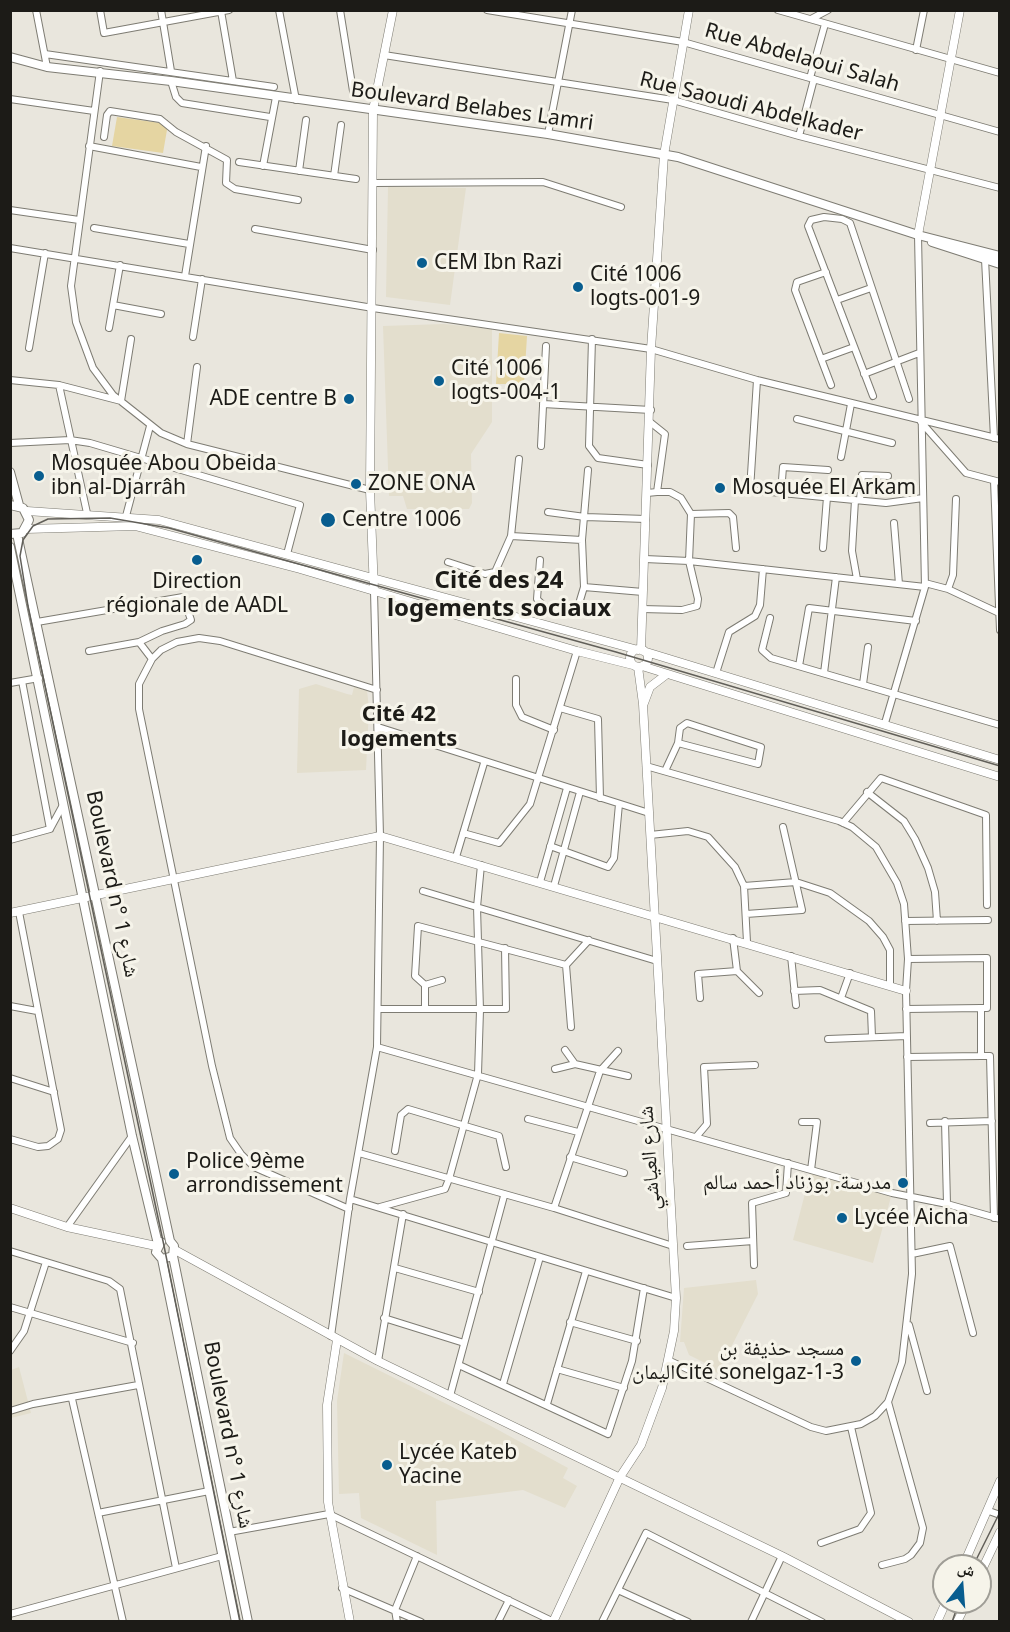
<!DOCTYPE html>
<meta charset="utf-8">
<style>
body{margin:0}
#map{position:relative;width:1010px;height:1632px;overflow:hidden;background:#e9e6dd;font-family:"Noto Sans","Noto Naskh Arabic",sans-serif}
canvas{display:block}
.frame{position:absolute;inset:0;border:12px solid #1c1b17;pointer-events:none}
.north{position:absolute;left:932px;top:1554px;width:60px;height:60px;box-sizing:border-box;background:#f6f4ea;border:2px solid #9f9d96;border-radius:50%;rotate:17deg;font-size:16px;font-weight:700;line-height:24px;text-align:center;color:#1c1b17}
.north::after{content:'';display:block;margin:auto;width:21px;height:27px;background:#085d8f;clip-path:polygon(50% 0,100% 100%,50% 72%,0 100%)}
</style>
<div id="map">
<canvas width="1010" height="1632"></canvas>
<div class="frame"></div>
<div class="north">ش</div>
</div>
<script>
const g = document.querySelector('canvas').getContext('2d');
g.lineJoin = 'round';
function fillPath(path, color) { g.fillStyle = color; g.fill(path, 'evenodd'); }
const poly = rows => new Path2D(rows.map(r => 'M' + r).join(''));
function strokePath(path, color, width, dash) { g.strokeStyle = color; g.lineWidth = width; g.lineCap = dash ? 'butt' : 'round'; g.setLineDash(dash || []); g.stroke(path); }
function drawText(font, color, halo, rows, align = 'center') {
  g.font = font + ' "Noto Sans","Noto Naskh Arabic",sans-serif'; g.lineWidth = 6; g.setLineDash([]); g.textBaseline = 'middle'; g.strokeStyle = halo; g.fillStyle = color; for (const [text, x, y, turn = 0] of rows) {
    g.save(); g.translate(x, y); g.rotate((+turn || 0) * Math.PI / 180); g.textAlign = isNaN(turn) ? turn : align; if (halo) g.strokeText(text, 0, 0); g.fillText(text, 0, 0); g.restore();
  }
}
fillPath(poly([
 [388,187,466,188,450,305,386,297],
 [444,324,492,329,492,422,471,454,472,503,469,509,407,509,403,496,389,496,383,326],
 [316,684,347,694,352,695,354,687,367,691,369,708,366,770,297,773,299,689],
 [811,1170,892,1193,873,1263,793,1240],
 [756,1280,758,1294,718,1373,707,1369,709,1365,689,1355,684,1342,680,1342,684,1288],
 [344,1353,491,1426,568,1468,563,1478,577,1486,565,1508,523,1490,436,1501,437,1555,361,1518,359,1493,339,1494,337,1401],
 [19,1367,31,1413,11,1418,11,1370]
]), '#e3decd');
fillPath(poly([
 [117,117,168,124,163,153,112,146],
 [499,333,527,336,524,384,496,384]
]), '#e5d5a2');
const minor = poly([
 [36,10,47,67],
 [100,10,104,33,229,10],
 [161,10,171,71],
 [279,10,296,100],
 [340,10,353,91],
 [487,10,683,42,1000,132],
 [778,10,1000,73],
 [221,11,233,81],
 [811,19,828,10],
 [916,50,924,10],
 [45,54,274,87],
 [384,55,673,100,799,136,1000,188],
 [100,71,71,286,76,322,93,368,113,395,161,433,187,444,370,490],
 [810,78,825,24],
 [171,81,176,97,182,103,270,117],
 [10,99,94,111],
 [548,134,572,10],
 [799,136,814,79],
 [104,137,107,115,110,111,160,119,176,132,227,160,226,183,235,189,298,200],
 [89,146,201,167],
 [239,162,356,179],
 [263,166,276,97],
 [299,171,306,120],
 [334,176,341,125],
 [373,183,543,182,621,207],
 [10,210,79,220],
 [94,228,189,244],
 [255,229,373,250],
 [10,248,373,308,651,349,757,380,1000,439],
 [985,259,994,438],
 [826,272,797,282,795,290,831,385],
 [185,276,206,146],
 [837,300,871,288],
 [113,305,161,314],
 [109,328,120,265],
 [193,337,202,279],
 [592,339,589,446,598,458,648,465],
 [29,348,45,253],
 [821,359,854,347],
 [864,374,919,353],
 [10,380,59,385,121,401,131,339],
 [757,380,750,490,886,503,923,498],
 [59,385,87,513],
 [873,396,808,226,811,220,824,217,842,219,850,223,909,399],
 [543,404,651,410],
 [797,419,892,443],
 [921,422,966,473,1000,482],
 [10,443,70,440,90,443,300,505,287,554],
 [187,444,197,367],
 [541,446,546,346],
 [841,457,851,404],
 [519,459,511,536,582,540,584,587,643,592],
 [994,481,1000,630],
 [647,493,657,492,665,434,650,422],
 [781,493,783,467,828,470],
 [855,500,852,551,857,579],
 [860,500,862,475,888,476],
 [548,512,585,517,646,519],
 [691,514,729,513,733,517,736,548],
 [126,516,150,426],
 [894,523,899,584],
 [582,540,588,470],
 [823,548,827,497],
 [645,559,689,561,925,587],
 [540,560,537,599,545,607,563,611,578,607,584,587],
 [448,562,485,574,495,572,511,536],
 [925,583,948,589,999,613],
 [948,589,953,575,956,499],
 [642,609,682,610,697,606,698,599,689,561,691,514,681,498,670,492,657,492],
 [770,618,762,650,771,658,1000,725],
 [37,622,183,597,191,620,185,624,162,631,139,642,89,651],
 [139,642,152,659],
 [799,666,809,608,916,621],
 [716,673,729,632,755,616,760,605,763,569],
 [824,673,836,577],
 [516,679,516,705,522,717,554,730],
 [22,681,50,829,63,805],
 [10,683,39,678],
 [863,684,868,647],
 [560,708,598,719,600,798],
 [885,723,925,587,918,235],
 [378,727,649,813],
 [646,766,839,821,852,827,876,847,897,883,904,904,908,959,906,991,912,1274,902,1362,888,1402,875,1416,861,1424,826,1431,811,1427,668,1360],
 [665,771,678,743,758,764,761,747,687,723,680,728,678,743],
 [867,792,904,821,915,839,928,868,935,892,937,921],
 [843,823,881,778,986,815,987,905],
 [463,833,499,843,530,804,577,651],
 [650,835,688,831,708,837,735,867,744,886,747,942],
 [10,840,50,829],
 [550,846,608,867,614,858,619,804],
 [456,857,484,763],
 [540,882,567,788],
 [554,886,580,792],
 [744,886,796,882,830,893,869,921,883,937,890,950,890,986],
 [423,891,657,961],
 [746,914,802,910,783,827],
 [905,921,988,920],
 [791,956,796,1005],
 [908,959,987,958,987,1008,981,1008,981,1056,990,1056,994,1218],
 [566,965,571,1027],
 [737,971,759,993],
 [442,980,425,985,415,976,418,926,566,965,589,940],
 [794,991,820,990,871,1011,872,1037],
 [700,998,698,974,737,971,733,938],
 [841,998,850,973],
 [10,1006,37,1011],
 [378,1009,506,1009,505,948],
 [425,1009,425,985],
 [906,1009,981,1008],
 [828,1039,907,1036],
 [377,1047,892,1193,947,1204,1000,1219],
 [565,1050,575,1064],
 [907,1057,981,1056],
 [555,1069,575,1064,628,1076],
 [10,1078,54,1092],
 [528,1119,578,1132],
 [945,1121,947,1204],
 [802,1122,817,1122,811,1170],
 [930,1123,992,1121],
 [696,1137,707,1124,704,1067,755,1065],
 [10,1139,38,1147,48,1146,58,1139,61,1130,19,912],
 [395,1151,401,1115,408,1109,499,1136,506,1167],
 [359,1153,554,1208,673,1246],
 [570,1157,624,1173],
 [350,1199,676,1298],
 [380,1207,445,1189,449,1179,478,1074,480,1010,477,907,481,865],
 [554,1208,600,1071,618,1051],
 [349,1209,254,1167,241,1154,230,1138,212,1066,139,709,139,684,152,659,161,650,177,642,199,638,220,641,377,690],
 [67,1227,132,1136],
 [687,1246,753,1241],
 [10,1251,109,1281,120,1289,176,1568],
 [912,1254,950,1246,973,1333],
 [754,1265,752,1203,786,1193,788,1163],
 [395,1268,479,1292],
 [10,1307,133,1343],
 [384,1318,464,1343],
 [570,1322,637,1341],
 [909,1325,927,1391],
 [331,1336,350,1199,377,1047,380,836,374,591],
 [10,1351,24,1331,46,1262],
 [378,1361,403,1214],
 [459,1365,608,1434,632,1361,644,1288],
 [557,1369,624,1388],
 [503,1384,540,1257],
 [450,1396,504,1196],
 [72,1399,123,1622],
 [547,1404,586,1271],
 [10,1411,33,1404,138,1385],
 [989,1511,1000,1515],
 [98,1513,209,1491],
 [229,1532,329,1514,554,1622],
 [821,1543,860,1529,871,1513,851,1427],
 [882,1565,905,1559,911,1555,920,1543,923,1528,888,1402],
 [342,1588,421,1622],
 [618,1590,688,1622],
 [10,1614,222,1556],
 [397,1622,395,1610,417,1556],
 [498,1622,509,1600],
 [602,1622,646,1533,822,1622],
 [751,1622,782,1556]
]);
const tertiary = poly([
 [918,235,960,10],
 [27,511,159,520,638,650],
 [26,529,135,526,300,569,577,651,633,665],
 [374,591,370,490,373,110,393,10],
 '630 658a9 9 0 1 1 18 0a9 9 0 1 1-18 0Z',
 [641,650,651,349,664,155,689,10],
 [643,651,1000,760],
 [642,666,1000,777],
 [644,703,650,687,667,674],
 [10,913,380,836,906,991],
 [10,1208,67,1227,156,1246],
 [175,1250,378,1361,782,1556,909,1622],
 [337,1340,327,1405,328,1502,350,1622],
 [963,1566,1000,1481],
 [980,1574,1000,1532],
 [553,1622,620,1477,641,1445,662,1388,674,1331,676,1298,643,704,638,667],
 [937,1622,946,1602],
 [957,1622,967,1602]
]);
const secondary = poly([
 [10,57,47,67,171,81,548,134,678,157,918,235,1000,256],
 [932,242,1000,264],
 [10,472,19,505],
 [10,505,23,508,29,520,22,533,10,534],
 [17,534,170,1241,174,1246,173,1256,162,1259],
 [10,547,132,1136,158,1244],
 [161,1242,156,1252,162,1259,236,1622],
 [173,1256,248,1622]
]);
strokePath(minor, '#7e7c73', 8);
strokePath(tertiary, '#7e7c73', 9);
strokePath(secondary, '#7e7c73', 10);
strokePath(minor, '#fff', 6);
strokePath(tertiary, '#fff', 8);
strokePath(secondary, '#fff', 8);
strokePath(poly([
 [973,1566,1000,1512],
 [240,1622,163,1241,28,606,20,556,23,540,33,526,48,519,110,518,169,528,616,652,1000,766],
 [952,1622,959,1602]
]), '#615f59', 1.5);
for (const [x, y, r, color] of [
 [422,263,6,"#085d8f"],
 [578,287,6,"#085d8f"],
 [439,381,6,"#085d8f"],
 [349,399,6,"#085d8f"],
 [39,476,6,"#085d8f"],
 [356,484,6,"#085d8f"],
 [720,488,6,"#085d8f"],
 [328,520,8,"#085d8f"],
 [197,560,6,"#085d8f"],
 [174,1174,6,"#085d8f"],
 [903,1183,6,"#085d8f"],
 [842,1218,6,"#085d8f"],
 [856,1361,6,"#085d8f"],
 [387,1465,6,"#085d8f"]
]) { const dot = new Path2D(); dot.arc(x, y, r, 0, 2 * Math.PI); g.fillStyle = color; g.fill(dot); strokePath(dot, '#f6f4ea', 2); }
drawText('21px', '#1c1b17', '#f6f4ea', [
 ["Rue Abdelaoui Salah",802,58,16],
 ["Boulevard Belabes Lamri",472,107,8],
 ["Rue Saoudi Abdelkader",751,107,14],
 ["Boulevard n° شارع 1",112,884,78],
 ["شارع العياشي",650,1158,-94],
 ["Boulevard n° شارع 1",228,1435,79]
]);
drawText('21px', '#1c1b17', '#f6f4ea', [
 ["CEM Ibn Razi",434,263],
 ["Cité 1006",590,275],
 ["logts-001-9",590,299],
 ["Cité 1006",451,369],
 ["logts-004-1",451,393],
 ["ADE centre B",337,399,"right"],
 ["Mosquée Abou Obeida",51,464],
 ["ibn al-Djarrâh",51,488],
 ["ZONE ONA",368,484],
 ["Mosquée El Arkam",732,488],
 ["Centre 1006",342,520],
 ["Direction",197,582,"center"],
 ["régionale de AADL",197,606,"center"],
 ["Police 9ème",186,1162],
 ["arrondissement",186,1186],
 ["مدرسة. بوزناد أحمد سالم",891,1183,"right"],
 ["Lycée Aicha",854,1218],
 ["مسجد حذيفة بن",844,1349,"right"],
 ["اليمانCité sonelgaz-1-3",844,1373,"right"],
 ["Lycée Kateb",399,1453],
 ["Yacine",399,1477]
], 'left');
drawText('bold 22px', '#1c1b17', '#f6f4ea', [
 ["Cité 42",399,715],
 ["logements",399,740]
]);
drawText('bold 24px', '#1c1b17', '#f6f4ea', [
 ["Cité des 24",499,581],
 ["logements sociaux",499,609]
]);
</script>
